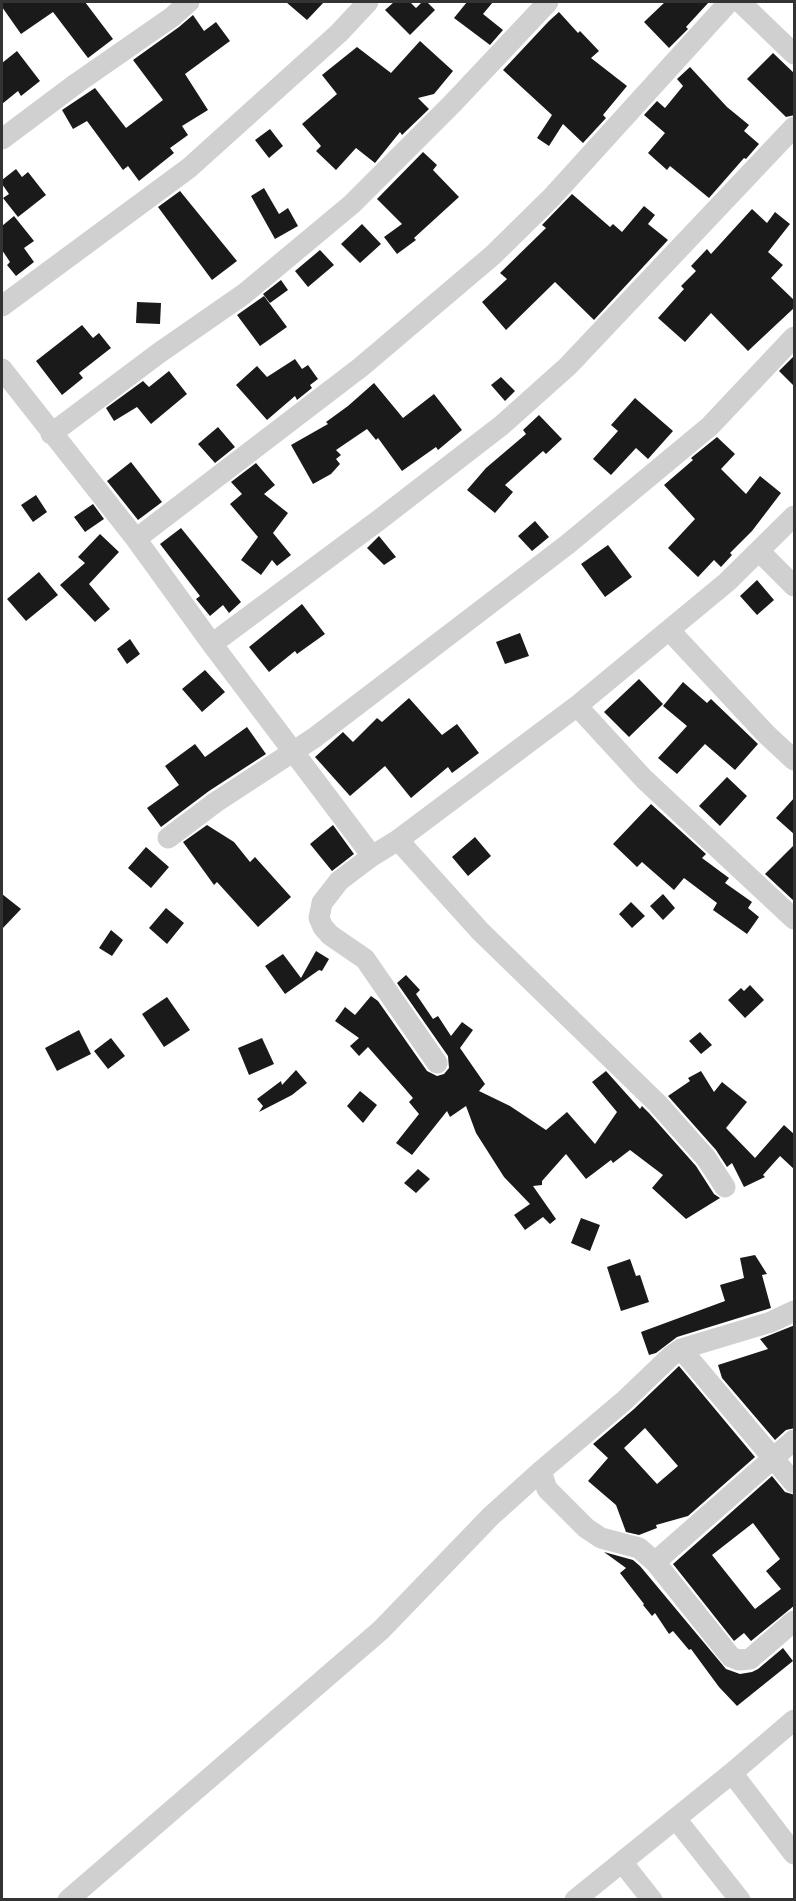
<!DOCTYPE html>
<style>
body{margin:0}
#map{position:relative;width:796px;height:1901px;overflow:hidden;background:#fff;font-family:Jost,sans-serif}
canvas{display:block}
.frame{position:absolute;inset:0;border:3px solid #333;pointer-events:none}
</style>
<div id="map">
<canvas width="796" height="1901"></canvas>
<div class="frame"></div>
</div>
<script>
const g = document.querySelector('canvas').getContext('2d');
g.lineJoin = 'round';
function fillPath(path, color) { g.fillStyle = color; g.fill(path, 'evenodd'); }
const poly = rows => new Path2D(rows.map(r => 'M' + r).join(''));
function strokePath(path, color, width, dash) { g.strokeStyle = color; g.lineWidth = width; g.lineCap = dash ? 'butt' : 'round'; g.setLineDash(dash || []); g.stroke(path); }
fillPath(poly([
 [2,2,85,2,113,39,88,58,53,12,21,34,2,7],
 [286,2,324,2,307,20],
 [394,2,410,2,416,8,422,2,427,2,435,10,410,35,385,10],
 [467,2,493,2,483,14,503,30,490,45,454,18],
 [665,2,709,2,686,27,688,29,669,48,644,22],
 [559,12,578,33,580,31,599,51,591,58,627,86,603,115,606,118,583,143,563,124,549,146,537,138,552,115,503,70,549,21],
 [193,15,204,31,216,22,230,41,185,74,208,110,182,126,188,135,170,148,174,153,139,181,128,166,123,170,87,121,73,129,62,110,95,88,126,128,163,100,133,60,179,27],
 [420,41,453,71,434,94,418,98,429,109,402,135,400,132,375,163,356,148,336,170,316,151,321,146,302,124,337,94,322,75,357,47,391,73],
 [17,51,40,81,21,96,18,91,2,104,2,63],
 [773,53,795,74,795,115,786,117,747,79],
 [690,67,727,107,749,125,744,131,759,144,746,159,744,158,709,198,670,166,667,170,648,153,665,133,644,115,657,101,665,108,683,86,677,79],
 [270,129,283,146,269,158,255,140],
 [423,152,437,165,433,170,459,197,414,238,416,240,397,254,384,237,402,224,377,199],
 [16,169,22,177,28,172,46,195,18,217,3,198,9,194,2,184,2,180],
 [264,188,279,214,288,208,298,226,275,239,251,196],
 [180,191,237,261,212,280,158,207],
 [572,194,610,227,613,224,622,232,644,206,655,215,648,224,668,240,594,320,555,282,506,330,482,302,507,279,500,273,546,228,542,225],
 [752,209,767,223,775,212,790,224,768,252,783,265,771,278,795,301,795,307,748,351,711,313,685,342,658,318,684,289,681,286,696,271,691,266,707,249,711,254],
 [14,216,34,241,24,248,34,262,16,276,7,265,10,262,2,250,2,226],
 [362,224,381,244,360,263,341,244],
 [320,250,334,265,308,287,295,271],
 [281,280,288,290,270,303,263,294],
 [264,296,287,327,260,346,237,315],
 [137,302,161,303,160,324,136,323],
 [82,325,93,338,99,333,111,348,79,373,83,378,62,395,36,361],
 [795,355,795,387,779,371],
 [295,359,302,369,308,365,318,379,310,385,312,388,297,400,295,396,267,420,236,385,257,366,267,377],
 [169,371,187,394,151,424,137,407,114,421,106,408,143,381,149,387],
 [501,377,515,391,505,401,491,385],
 [374,383,403,418,434,394,462,430,438,450,436,447,402,471,378,438,376,440,367,429,336,450,341,455,336,459,340,464,331,474,313,484,291,445,328,424,326,422,348,406],
 [635,398,673,431,648,459,636,448,611,475,593,459,618,431,611,425],
 [539,415,562,439,546,454,543,451,505,485,513,492,495,513,467,490,486,468,526,434,523,430],
 [218,427,235,447,215,463,198,444],
 [717,437,735,454,721,469,746,494,760,476,781,493,752,531,730,553,732,555,721,567,714,560,698,577,668,548,695,519,664,485,693,460,691,458],
 [131,462,162,502,138,520,107,481],
 [256,463,275,485,264,494,288,513,273,533,291,555,277,566,272,560,261,575,241,560,258,537,230,504,242,494,231,482],
 [36,495,47,512,33,522,21,505],
 [93,504,104,519,85,532,74,517],
 [535,521,549,537,532,551,518,536],
 [181,528,241,602,229,613,223,605,210,616,196,599,200,596,160,544],
 [100,534,119,552,89,584,110,609,95,622,60,585,85,563,78,557],
 [379,536,396,557,384,565,367,548],
 [608,545,632,577,605,597,581,564],
 [39,572,58,595,26,621,7,599],
 [757,580,774,600,757,615,740,596],
 [302,604,325,634,297,654,295,651,269,672,249,647],
 [520,633,529,656,505,664,496,642],
 [130,639,140,654,127,664,117,649],
 [205,670,225,692,202,712,182,689],
 [639,679,663,704,629,737,604,712],
 [683,682,707,703,711,699,758,744,735,770,705,744,677,774,658,758,687,726,663,706],
 [409,698,442,735,457,724,479,753,452,773,448,767,411,798,385,766,350,796,315,757,343,732,353,742,377,718,382,722],
 [247,727,266,754,209,791,161,827,147,808,179,785,165,766,195,744,205,757],
 [727,777,747,796,720,826,699,806],
 [795,797,795,835,776,818],
 [651,804,706,854,702,858,729,878,725,883,752,902,748,908,759,917,747,934,713,910,717,903,684,878,674,890,642,862,637,867,613,844],
 [207,825,234,842,250,862,255,857,291,897,258,927,217,882,214,885,183,842],
 [333,825,354,854,332,871,310,844],
 [475,837,491,856,468,876,452,857],
 [795,844,795,902,765,874],
 [146,847,169,867,151,888,128,868],
 [2,894,21,909,2,929],
 [663,894,675,908,663,920,650,906],
 [631,902,645,916,632,928,619,914],
 [166,908,184,923,167,944,149,928],
 [111,930,123,940,112,956,99,948],
 [316,951,329,959,322,971,319,970,285,994,265,966,283,954,301,978],
 [406,975,420,990,416,994,433,1019,438,1016,451,1036,462,1022,473,1030,460,1048,485,1084,479,1091,510,1106,546,1130,567,1112,595,1144,617,1112,592,1082,606,1071,640,1109,642,1106,649,1113,696,1166,714,1194,720,1198,686,1219,652,1188,663,1175,630,1150,613,1163,611,1160,586,1179,566,1154,542,1181,542,1185,533,1186,556,1219,550,1224,543,1217,525,1230,514,1215,530,1204,504,1177,476,1133,466,1106,450,1117,447,1111,412,1155,396,1143,419,1114,409,1102,413,1098,368,1047,359,1056,350,1046,359,1038,335,1021,345,1007,355,1015,371,996,378,1001,427,1071,437,1076,444,1074,449,1068,448,1056,397,983],
 [750,985,764,1000,745,1018,728,1000,741,988,744,991],
 [167,997,190,1030,164,1047,142,1014],
 [79,1030,91,1054,57,1071,45,1048],
 [700,1032,712,1045,701,1054,689,1041],
 [111,1038,125,1056,108,1069,94,1051],
 [262,1038,274,1064,249,1075,238,1048],
 [296,1070,307,1083,292,1095,259,1112,263,1106,257,1099,281,1081,282,1085],
 [701,1071,714,1092,722,1082,747,1102,726,1128,755,1158,784,1125,795,1135,795,1170,780,1156,763,1175,765,1177,744,1187,732,1163,727,1167,716,1150,668,1096,690,1081,688,1078],
 [360,1091,377,1105,363,1123,347,1106],
 [418,1169,430,1179,416,1193,404,1183],
 [581,1218,600,1225,590,1251,571,1243],
 [755,1255,767,1274,762,1275,771,1308,677,1337,656,1353,649,1355,641,1332,725,1301,720,1285,744,1278,740,1258],
 [630,1259,636,1276,640,1275,649,1302,621,1311,607,1267],
 [795,1325,795,1428,786,1430,775,1440,722,1378,718,1365,768,1349,760,1339],
 [679,1366,755,1457,688,1516,656,1525,657,1528,639,1535,626,1532,616,1505,588,1481,608,1458,593,1444,634,1409],
 [645,1428,678,1466,657,1484,624,1448],
 [772,1476,785,1492,795,1495,795,1605,751,1641,744,1633,734,1641,673,1564],
 [753,1523,780,1559,766,1571,781,1589,755,1609,712,1555],
 [604,1552,633,1560,640,1566,726,1669,740,1674,752,1672,758,1669,783,1648,793,1661,737,1706,719,1687,691,1649,689,1650,673,1631,669,1634,655,1613,652,1616,643,1605,644,1604,620,1573,626,1568]
]), '#1a1a1a');
strokePath(poly([
 [740,2,794,54],
 [2,139,77,83,172,17,189,2],
 [2,306,189,168,339,33,368,2],
 [2,369,136,539,212,644,372,856],
 [51,434,159,353,244,294,352,204,453,103,548,2],
 [136,539,361,367,493,255,552,197,729,2],
 [759,551,794,586],
 [670,631,766,734,794,760],
 [212,644,379,520,502,425,568,366,794,127],
 [577,706,727,582,794,516],
 [168,838,216,802,314,738,568,544,710,426,794,337],
 [398,840,480,931,658,1104,706,1158,725,1187],
 [437,1063,365,959,330,935,323,927,319,918,322,903,339,881,372,856,398,840,577,706,644,779,794,919],
 [681,1349,794,1483],
 [541,1471,547,1489,586,1528,601,1538,639,1548,655,1562,731,1657,739,1660,750,1659,794,1621],
 [655,1562,794,1440],
 [732,1773,794,1854],
 [676,1819,740,1900],
 [622,1862,652,1900],
 [68,1900,381,1630,491,1516,541,1471,625,1400,671,1356,681,1349,771,1322,794,1311],
 [575,1900,732,1773,794,1720]
]), '#d0d0d0', 21);
</script>
